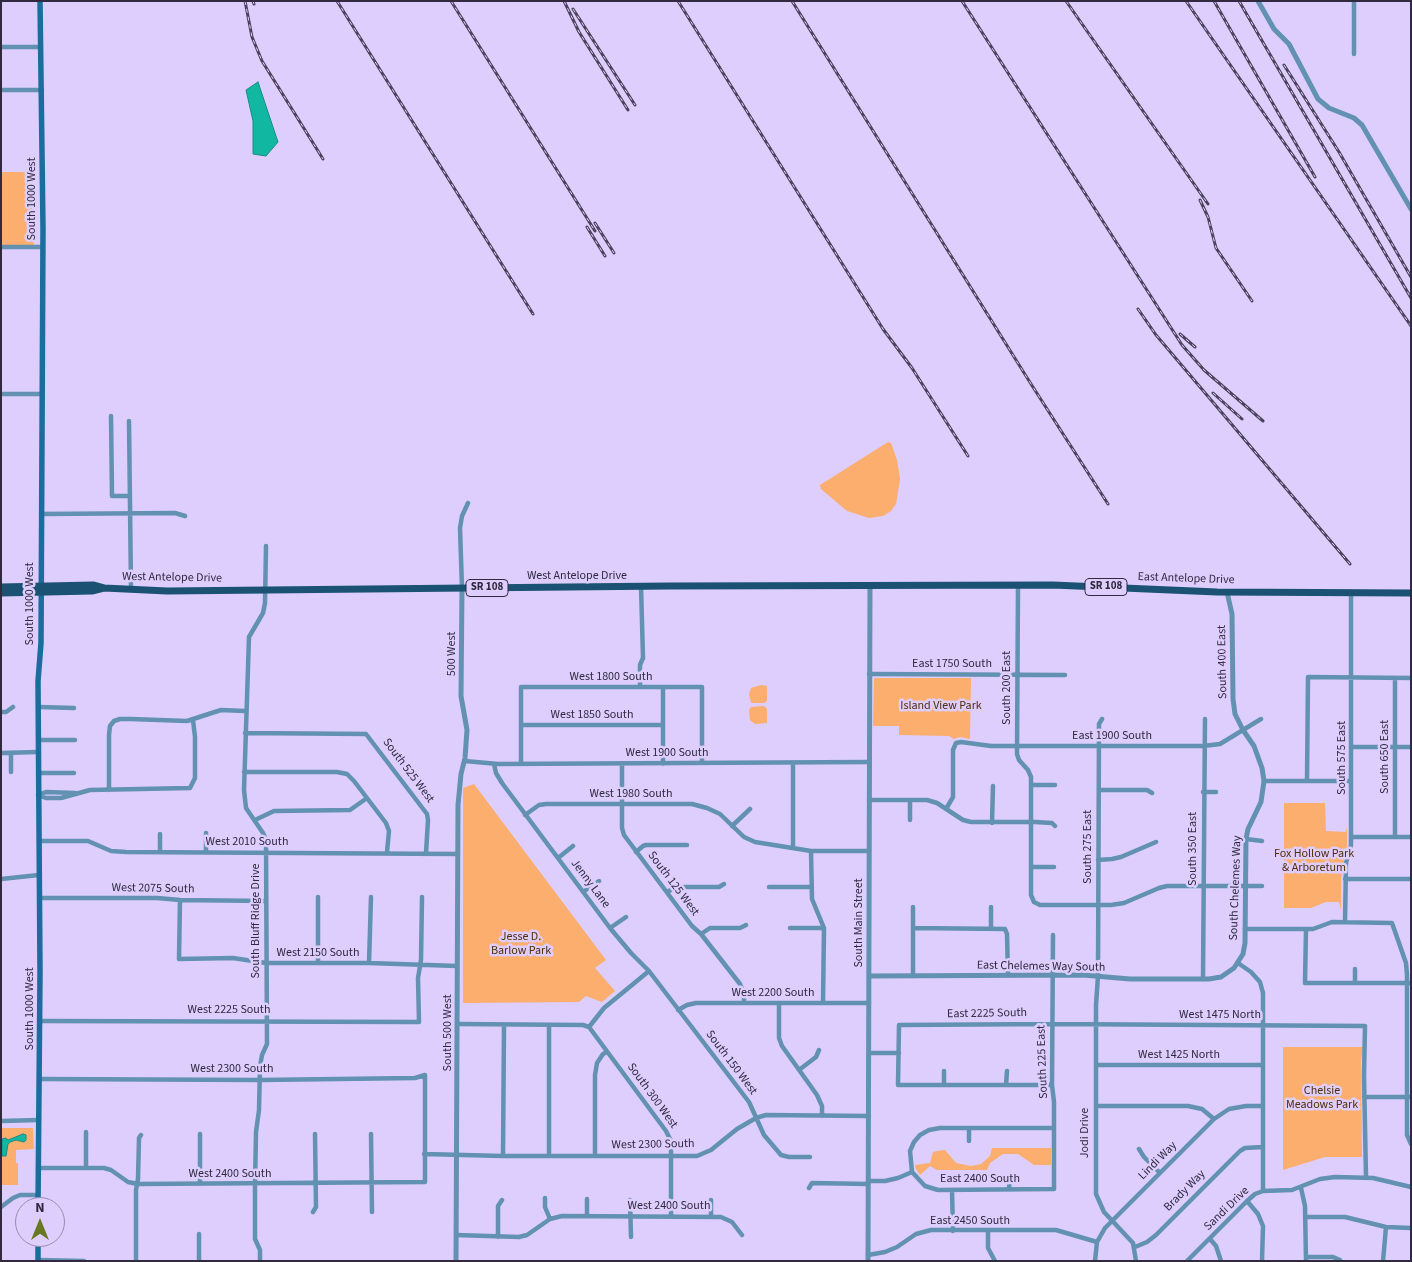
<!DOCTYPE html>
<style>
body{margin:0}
#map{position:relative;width:1412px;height:1262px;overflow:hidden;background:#ddcefd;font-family:"Source Sans 3",sans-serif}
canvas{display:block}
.frame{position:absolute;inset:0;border:2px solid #30293f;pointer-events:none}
.north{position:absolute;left:15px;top:1197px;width:50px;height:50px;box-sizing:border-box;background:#ddcefd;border:1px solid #988cb1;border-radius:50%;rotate:0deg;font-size:14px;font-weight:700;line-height:20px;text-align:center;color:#30293f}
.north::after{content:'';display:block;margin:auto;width:18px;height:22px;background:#677724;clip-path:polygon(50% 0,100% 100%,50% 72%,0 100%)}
</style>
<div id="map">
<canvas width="1412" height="1262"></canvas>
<div class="frame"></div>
<div class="north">N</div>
</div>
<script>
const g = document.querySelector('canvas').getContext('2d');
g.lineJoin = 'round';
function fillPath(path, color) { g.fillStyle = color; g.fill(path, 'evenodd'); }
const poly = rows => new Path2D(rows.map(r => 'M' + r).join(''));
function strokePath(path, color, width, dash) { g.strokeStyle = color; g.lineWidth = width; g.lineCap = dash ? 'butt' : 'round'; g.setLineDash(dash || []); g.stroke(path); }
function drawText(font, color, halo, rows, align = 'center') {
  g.font = font + ' "Source Sans 3",sans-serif'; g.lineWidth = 5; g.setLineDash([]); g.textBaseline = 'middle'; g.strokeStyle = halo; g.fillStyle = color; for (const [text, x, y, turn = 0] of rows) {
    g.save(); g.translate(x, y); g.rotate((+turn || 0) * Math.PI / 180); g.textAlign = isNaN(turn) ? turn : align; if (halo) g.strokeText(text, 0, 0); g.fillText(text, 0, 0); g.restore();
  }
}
fillPath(poly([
 [1,172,34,172,34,247,1,246],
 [888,442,891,443,897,460,900,479,896,504,891,511,883,516,869,518,847,511,821,489,820,485],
 [874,678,971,678,970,739,960,737,954,739,949,736,899,735,899,726,873,726],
 [761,685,767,686,767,700,765,703,751,703,749,694,751,688],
 [764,706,767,709,767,723,755,724,750,720,749,710,751,707],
 [474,784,606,960,595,968,615,991,602,1002,586,996,579,1002,463,1003,463,788],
 [1284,803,1325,803,1326,831,1346,832,1347,827,1347,845,1341,879,1341,910,1339,902,1326,902,1311,908,1284,908],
 [1283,1047,1363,1047,1361,1061,1362,1157,1325,1157,1283,1170],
 [1,1128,33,1128,34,1149,16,1150,16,1163,18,1163,18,1185,1,1185],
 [992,1148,1051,1148,1051,1165,1034,1165,1018,1154,1003,1154,990,1163,987,1170,937,1170,930,1166,920,1175,916,1169,915,1165,930,1163,933,1152,937,1151,945,1150,956,1163,971,1166,981,1164,990,1156]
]), '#fbae6d');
const water = poly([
 [258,82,278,142,266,156,253,154,253,121,246,90,258,82],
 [23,1134,26,1135,26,1140,24,1142,16,1140,10,1142,8,1144,6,1156,2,1156,2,1139,6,1138,8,1140,23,1134]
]);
fillPath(water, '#11b7a1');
strokePath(water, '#1a8c84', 1);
strokePath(poly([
 [1354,1,1354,54],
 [1,47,41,47],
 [1,90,42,90],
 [1,247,42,247],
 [1,394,42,394],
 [111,416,112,496,130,496],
 [129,421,131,588],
 [41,514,175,513,185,516],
 [1018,586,1017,754,1019,760,1028,770,1031,777,1031,895,1034,902,1040,905,1111,905,1124,903,1159,888,1167,886,1262,886],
 [462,588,460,528,462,516,468,503],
 [869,674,1065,675],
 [640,687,640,665,643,658,641,586],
 [39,707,74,708],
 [1,712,6,712,13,707],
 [1102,719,1099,724,1098,976,1096,1005,1096,1194,1104,1212,1133,1243,1136,1261],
 [522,725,663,725],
 [245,733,366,734,427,814,428,820,426,853],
 [39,740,75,740],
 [1352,747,1411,747],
 [1,753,38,752],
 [465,761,498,764,869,762],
 [793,763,793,848],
 [494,764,496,773,502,783,610,928,631,953,649,971,749,1102,764,1135,781,1155,789,1157,810,1157],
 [521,764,521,687,702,687,702,763],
 [622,764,622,828,624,835,692,926,701,934,740,984,744,994,744,1003],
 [663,764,663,687],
 [11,772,11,753],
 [244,772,337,772,347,774,354,781,386,823,389,831,387,852],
 [38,773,74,773],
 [1264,781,1351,781],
 [1307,781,1308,677,1411,678],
 [1031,785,1055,785],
 [109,790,109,735,110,726,114,721,120,719,131,719,187,721,221,710,245,711],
 [1099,790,1147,790,1152,793],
 [1203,792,1216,792],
 [38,795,46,798,61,798,90,790,190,788,195,778,195,737,193,720],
 [38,795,46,792,75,793],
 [869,800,927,800,937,803,963,820,971,822,1035,822,1052,823,1055,826],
 [910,800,910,820],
 [946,809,953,797,953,750,956,743,961,742,991,746,1203,746,1220,744,1261,719],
 [525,815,539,805,546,804,692,804,707,808,720,814,744,837,755,842,811,851,869,851],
 [255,820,274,811,350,810,367,798],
 [992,823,993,786],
 [732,826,750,809],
 [1351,837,1411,837],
 [1395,837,1395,678],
 [1246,839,1262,841],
 [39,841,88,841,111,851,126,852,457,854],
 [811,851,812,899,824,928,823,1003],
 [160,852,160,834],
 [206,852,206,833],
 [636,852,643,846,646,845,687,845],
 [558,858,573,846],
 [1098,860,1112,859,1121,857,1156,842],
 [1031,867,1054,867],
 [1,879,39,875],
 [1345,879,1411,879],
 [769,887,812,887],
 [583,892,599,881],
 [667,892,676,887,719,887,724,884],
 [40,898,157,898,180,900,266,901],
 [180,900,179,959,233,958,266,963,369,963,457,966],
 [913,907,913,976],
 [1345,922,1346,863,1351,845,1351,592],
 [610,928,626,917],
 [790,928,824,928],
 [913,928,1005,929,1007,934,1008,975],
 [991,928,991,907],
 [1245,929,1313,929,1332,922,1392,923,1406,963,1407,975,1407,1135,1411,1144],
 [1306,929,1305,983,1411,983],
 [701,934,710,928,740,928,746,925],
 [1053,935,1052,1085,1054,1102,1054,1189,938,1190,925,1186,912,1172,910,1151,914,1142,920,1135,929,1130,940,1128,1054,1128],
 [318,963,318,897],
 [369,963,371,897],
 [1238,963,1251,972,1260,982,1263,993,1263,1191],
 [1355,969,1355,983],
 [1203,979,1205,719],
 [779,1003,779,1038,782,1046,817,1095,822,1106,822,1116],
 [678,1010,687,1005,696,1003,869,1003],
 [40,1021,419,1022,418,978,421,960,422,897],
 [458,1024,583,1025,589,1027],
 [589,1027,666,1131,671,1141,671,1216],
 [589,1027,604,1008,649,971],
 [869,1053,899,1053],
 [1096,1065,1263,1065],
 [799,1070,816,1057,819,1050],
 [944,1085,944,1071],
 [1006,1085,1007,1071],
 [1052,1085,898,1085,899,1025,1052,1024,1365,1026,1364,1076,1366,1177],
 [1364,1097,1411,1097],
 [1096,1106,1188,1106,1202,1109,1214,1119],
 [1,1121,39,1120],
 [969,1128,969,1141],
 [200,1134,200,1184],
 [371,1134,372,1212],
 [1139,1149,1144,1157,1160,1173],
 [424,1154,503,1156,697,1156,711,1150,737,1129,756,1118,766,1115,869,1116],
 [503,1156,504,1025],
 [549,1156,549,1025],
 [595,1156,595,1075,597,1063,603,1054,607,1052],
 [86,1167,86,1132],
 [38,1168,104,1168,111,1170,128,1182,138,1184,425,1182,425,1075,415,1078,260,1080,40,1079],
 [868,1181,885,1181,898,1178,912,1172],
 [809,1188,812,1183,868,1184],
 [1301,1188,1305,1206,1306,1261],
 [1009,1189,1010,1176],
 [952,1190,953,1231],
 [545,1198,545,1207,550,1219],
 [630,1200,631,1237],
 [711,1200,711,1216],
 [1247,1201,1258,1214,1263,1226,1262,1261],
 [1,1207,13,1198,20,1195,38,1195],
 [313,1212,316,1207,315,1134],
 [587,1216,587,1199],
 [1306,1217,1345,1217,1386,1227,1411,1228],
 [988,1230,988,1248,995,1261],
 [199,1234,199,1261],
 [456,1235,519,1237,527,1235,550,1219,562,1216,721,1217,732,1222,742,1235],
 [498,1237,498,1206,502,1200],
 [1210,1239,1216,1246,1221,1261],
 [1135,1247,1147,1242,1156,1235,1240,1151,1245,1148,1262,1147],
 [868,1255,885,1252,897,1247,916,1234,931,1230,1056,1230,1097,1242],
 [1306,1257,1333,1257,1340,1260],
 [38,1260,84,1261],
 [136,1261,136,1190,138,1179,139,1138,141,1135],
 [260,1261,260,1250,255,1239,255,1184,256,1132,259,1110,260,1067,262,1055,267,1044,266,840,263,833,246,808,244,790,249,637,263,613,265,603,266,546],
 [1095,1261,1097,1242,1105,1228,1214,1119,1229,1109,1246,1106,1262,1106],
 [1187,1261,1247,1201,1255,1194,1263,1191,1292,1190,1320,1179,1335,1177,1373,1178,1411,1187],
 [1383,1261,1386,1227]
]), '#6291b1', 4.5);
strokePath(poly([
 [1258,1,1274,29,1289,44,1318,99,1329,108,1354,118,1362,125,1411,209],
 [869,976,1083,975,1130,979,1209,979,1221,977,1234,968,1243,954,1245,943,1246,839,1248,829,1261,802,1264,781,1262,768,1254,746,1243,730,1235,714,1233,699,1232,614,1227,592],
 [456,1261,458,805,461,774,465,758,467,730,461,696,462,588],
 [868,1261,870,585]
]), '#6291b1', 5);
strokePath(poly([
 [38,1207,40,972,38,681,41,643,43,229,40,1],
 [38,1261,38,1237]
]), '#1a6d9c', 5.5);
strokePath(poly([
 [1,587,93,585,104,588,167,591,669,586,1053,585,1217,592,1411,593],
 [1,593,92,591,104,588]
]), '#1b5273', 7);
const rail = poly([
 [245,1,252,37,262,61,323,159],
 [253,1,254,4],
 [337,1,533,314],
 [451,1,595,231],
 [564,1,579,32,628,110],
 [678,1,883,329,912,368,968,456],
 [792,1,1031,384,1108,504],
 [962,1,1182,345,1204,370,1263,421],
 [1066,1,1208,204],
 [1186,1,1411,326],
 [1214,1,1315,177],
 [1239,1,1411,298],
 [573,9,635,105],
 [1284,65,1339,152,1411,277],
 [1200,200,1208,217,1216,248,1252,301],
 [595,223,614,253],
 [587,227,605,256],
 [1138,309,1156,335,1350,564],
 [1180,334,1195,347],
 [1213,393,1242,419]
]);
strokePath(rail, '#4b425c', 3);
strokePath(rail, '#ddcefd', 1, [4]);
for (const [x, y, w] of [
 [1106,587,42],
 [487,588,42]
]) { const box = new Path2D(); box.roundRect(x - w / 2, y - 8.5, w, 17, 4); g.fillStyle = '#ddcefd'; g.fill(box); strokePath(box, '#30293f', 1); }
drawText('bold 11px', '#30293f', null, [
 ["SR 108",1106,587],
 ["SR 108",487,588]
]);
drawText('12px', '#30293f', '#ddcefd', [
 ["South 1000 West",32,199,-90],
 ["West Antelope Drive",577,576],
 ["West Antelope Drive",172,578,1],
 ["East Antelope Drive",1186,579,2],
 ["South 1000 West",30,604,-90],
 ["500 West",452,654,-90],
 ["South 400 East",1223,662,-91],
 ["East 1750 South",952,664],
 ["West 1800 South",611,677],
 ["South 200 East",1007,688,-90],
 ["West 1850 South",592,715],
 ["East 1900 South",1112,736],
 ["West 1900 South",667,753],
 ["South 650 East",1385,757,-90],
 ["South 575 East",1342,758,-90],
 ["South 525 West",408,771,53],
 ["West 1980 South",631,794],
 ["West 2010 South",247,842],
 ["South 275 East",1088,847,-90],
 ["South 350 East",1193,849,-90],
 ["Jenny Lane",590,884,53],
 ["South 125 West",673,884,53],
 ["South Chelemes Way",1236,888,-88],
 ["West 2075 South",153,889,1],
 ["South Bluff Ridge Drive",256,921,-90],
 ["South Main Street",859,923,-90],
 ["West 2150 South",318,953],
 ["East Chelemes Way South",1041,967,1],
 ["West 2200 South",773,993],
 ["South 1000 West",30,1009,-90],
 ["West 2225 South",229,1010],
 ["East 2225 South",987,1014,-1],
 ["West 1475 North",1220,1015],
 ["South 500 West",448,1033,-90],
 ["West 1425 North",1179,1055],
 ["South 225 East",1043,1062,-92],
 ["South 150 West",731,1063,53],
 ["West 2300 South",232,1069],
 ["South 300 West",652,1096,54],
 ["Jodi Drive",1085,1133,-90],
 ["West 2300 South",653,1145,-1],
 ["Lindi Way",1158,1161,-45],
 ["West 2400 South",230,1174],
 ["East 2400 South",980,1179],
 ["Brady Way",1185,1191,-45],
 ["West 2400 South",669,1206],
 ["Sandi Drive",1227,1209,-44],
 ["East 2450 South",970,1221]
]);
drawText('12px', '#532d06', '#ddcefd', [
 ["Island View Park",941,706],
 ["Fox Hollow Park",1314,854],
 ["& Arboretum",1314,868],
 ["Jesse D.",521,937],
 ["Barlow Park",521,951],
 ["Chelsie",1322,1091],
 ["Meadows Park",1322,1105]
]);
</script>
